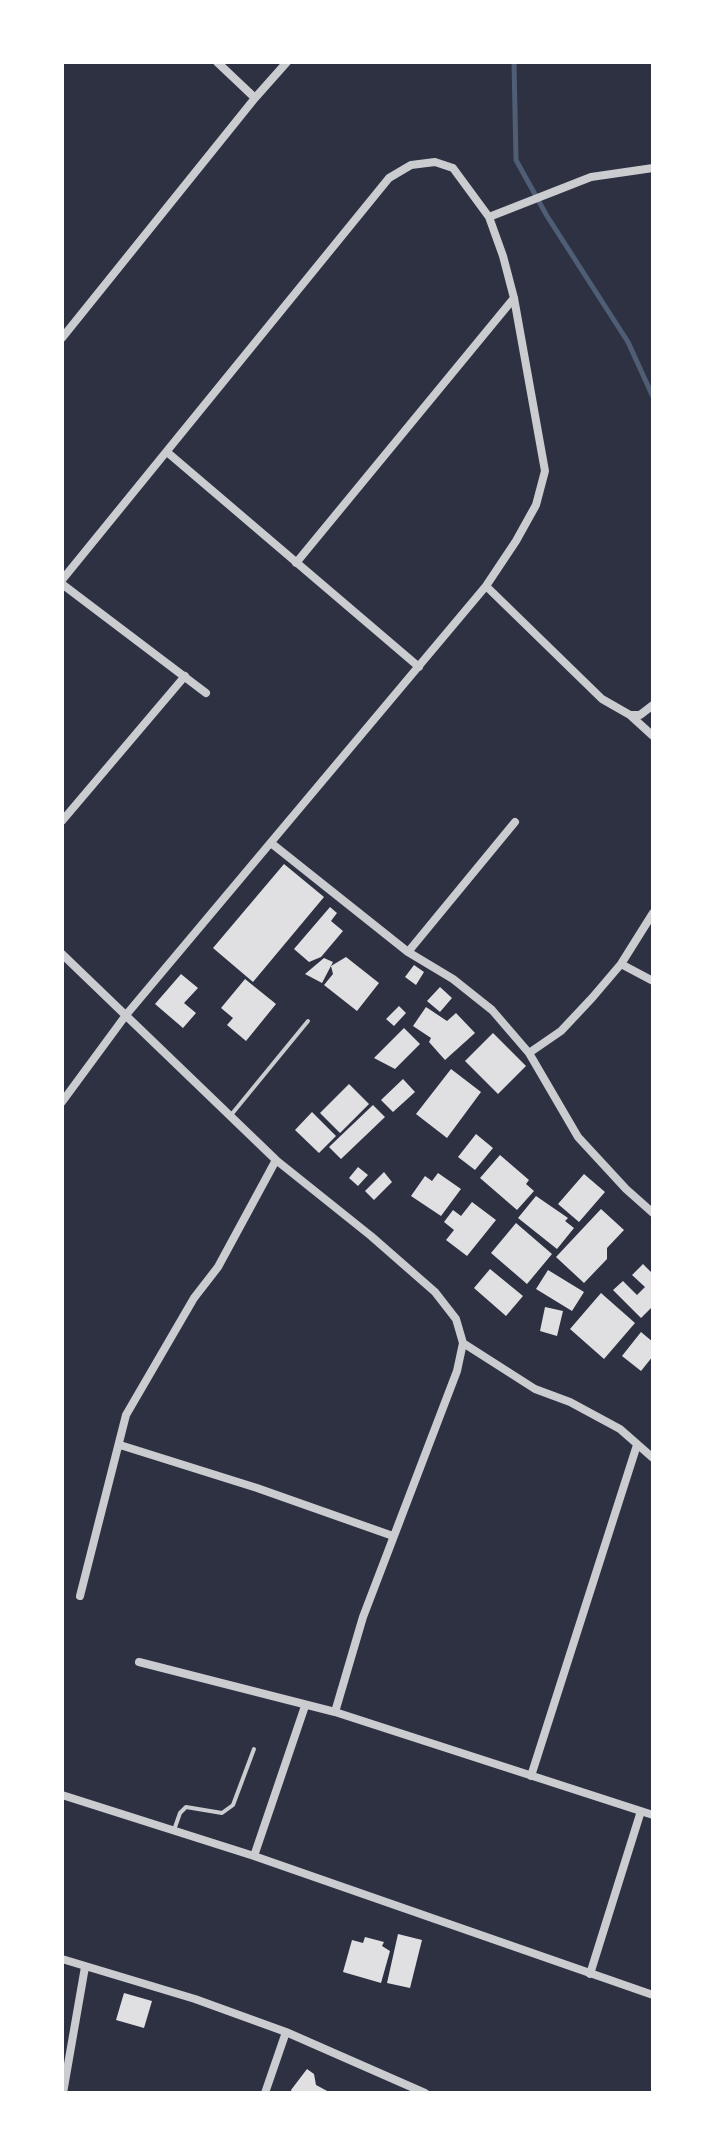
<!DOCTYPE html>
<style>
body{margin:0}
#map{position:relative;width:715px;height:2155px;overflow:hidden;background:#2d3142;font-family:Ubuntu,sans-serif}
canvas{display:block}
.frame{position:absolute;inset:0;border:64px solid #fff;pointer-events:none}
</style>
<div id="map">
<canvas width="715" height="2155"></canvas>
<div class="frame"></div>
</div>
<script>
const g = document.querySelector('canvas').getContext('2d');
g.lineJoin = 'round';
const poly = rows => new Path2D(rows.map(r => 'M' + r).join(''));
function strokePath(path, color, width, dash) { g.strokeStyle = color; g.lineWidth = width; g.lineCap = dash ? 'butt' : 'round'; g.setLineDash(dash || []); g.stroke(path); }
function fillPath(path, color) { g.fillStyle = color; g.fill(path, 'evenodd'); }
strokePath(poly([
 [514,62,516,160,547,216,628,342,653,397]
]), '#4f5d75', 5);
fillPath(poly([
 [284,864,324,897,253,982,213,948],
 [330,907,337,913,331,921,343,931,321,957,309,962,294,949],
 [346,957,379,983,357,1011,324,985,333,974,331,966],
 [324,958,333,962,322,983,305,974],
 [414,965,424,972,416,985,405,977],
 [181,974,198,988,184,1003,196,1013,183,1028,155,1004],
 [245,979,276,1004,246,1041,227,1025,233,1018,221,1008],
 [440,987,452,998,440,1012,427,1001],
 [399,1006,406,1013,394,1026,386,1019],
 [426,1007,447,1021,456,1013,475,1033,445,1060,429,1042,431,1038,413,1026],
 [404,1028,420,1044,395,1069,374,1058],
 [493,1033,526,1066,498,1094,465,1061],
 [451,1069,481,1092,447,1138,416,1114],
 [403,1079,415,1092,393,1112,381,1100],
 [349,1084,369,1104,340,1133,320,1113],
 [373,1105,385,1117,341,1159,329,1147],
 [312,1112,336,1136,319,1153,295,1130],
 [476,1134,493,1148,475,1170,458,1157],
 [500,1155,529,1180,526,1184,534,1191,517,1210,480,1178],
 [358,1167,368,1175,358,1186,349,1178],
 [384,1172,392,1182,374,1200,365,1191],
 [438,1173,461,1189,441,1216,411,1196,425,1176,432,1181],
 [584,1174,605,1192,579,1222,558,1204],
 [536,1196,568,1218,565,1221,574,1228,557,1249,518,1218],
 [472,1202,496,1220,467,1256,446,1240,454,1230,444,1222,453,1210,461,1216],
 [601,1209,624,1230,607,1248,607,1259,584,1283,556,1257],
 [516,1223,552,1254,527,1284,491,1253],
 [643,1264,653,1274,653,1306,641,1318,613,1290,623,1281,637,1295,645,1287,632,1275],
 [490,1269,523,1296,506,1316,474,1288],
 [548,1270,584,1292,572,1311,536,1289],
 [601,1293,635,1323,604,1359,570,1329],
 [545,1307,563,1311,557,1336,540,1331],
 [641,1332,653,1342,653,1356,641,1371,622,1356],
 [398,1934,422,1940,410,1988,387,1983],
 [365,1937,384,1942,382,1946,390,1951,381,1983,343,1972,352,1940,363,1943],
 [124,1993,152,2001,144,2028,116,2020],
 [307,2069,314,2074,316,2085,331,2093,292,2093,291,2090]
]), '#e0e0e3');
strokePath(poly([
 [231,1115,308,1021],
 [174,1830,180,1813,186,1807,222,1813,233,1805,254,1749]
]), '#caccd0', 4);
strokePath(poly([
 [217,62,255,98],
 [62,338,255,98,287,62],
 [167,452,419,667],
 [296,563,514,298],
 [62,580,389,178,411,165,435,162,453,168,489,217],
 [62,584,206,693],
 [486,586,602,699,630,715,640,715,653,705],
 [630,715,653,736],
 [62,821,185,676],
 [271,843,408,952,453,979,492,1010,529,1053,578,1137,626,1189,653,1213],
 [408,952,515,822],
 [62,954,276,1160,371,1236,435,1292,456,1319,463,1343,457,1371,363,1617,335,1712],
 [621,964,653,981],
 [529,1053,561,1031,592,998,621,964,653,913],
 [62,1102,126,1015,486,586,516,541,536,505,545,471,514,298,503,256,489,217,591,177,653,168],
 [463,1343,535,1389,570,1402,620,1429,653,1458],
 [120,1445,257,1488,393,1536],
 [80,1596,126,1415,194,1298,218,1267,276,1160],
 [139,1662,335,1712,653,1815],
 [531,1776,637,1445],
 [62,1795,254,1856,653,1995],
 [254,1856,305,1706],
 [62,1959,195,1999,286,2032,425,2093],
 [590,1974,641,1811],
 [63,2093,85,1967],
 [265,2093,286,2032]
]), '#caccd0', 8);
</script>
